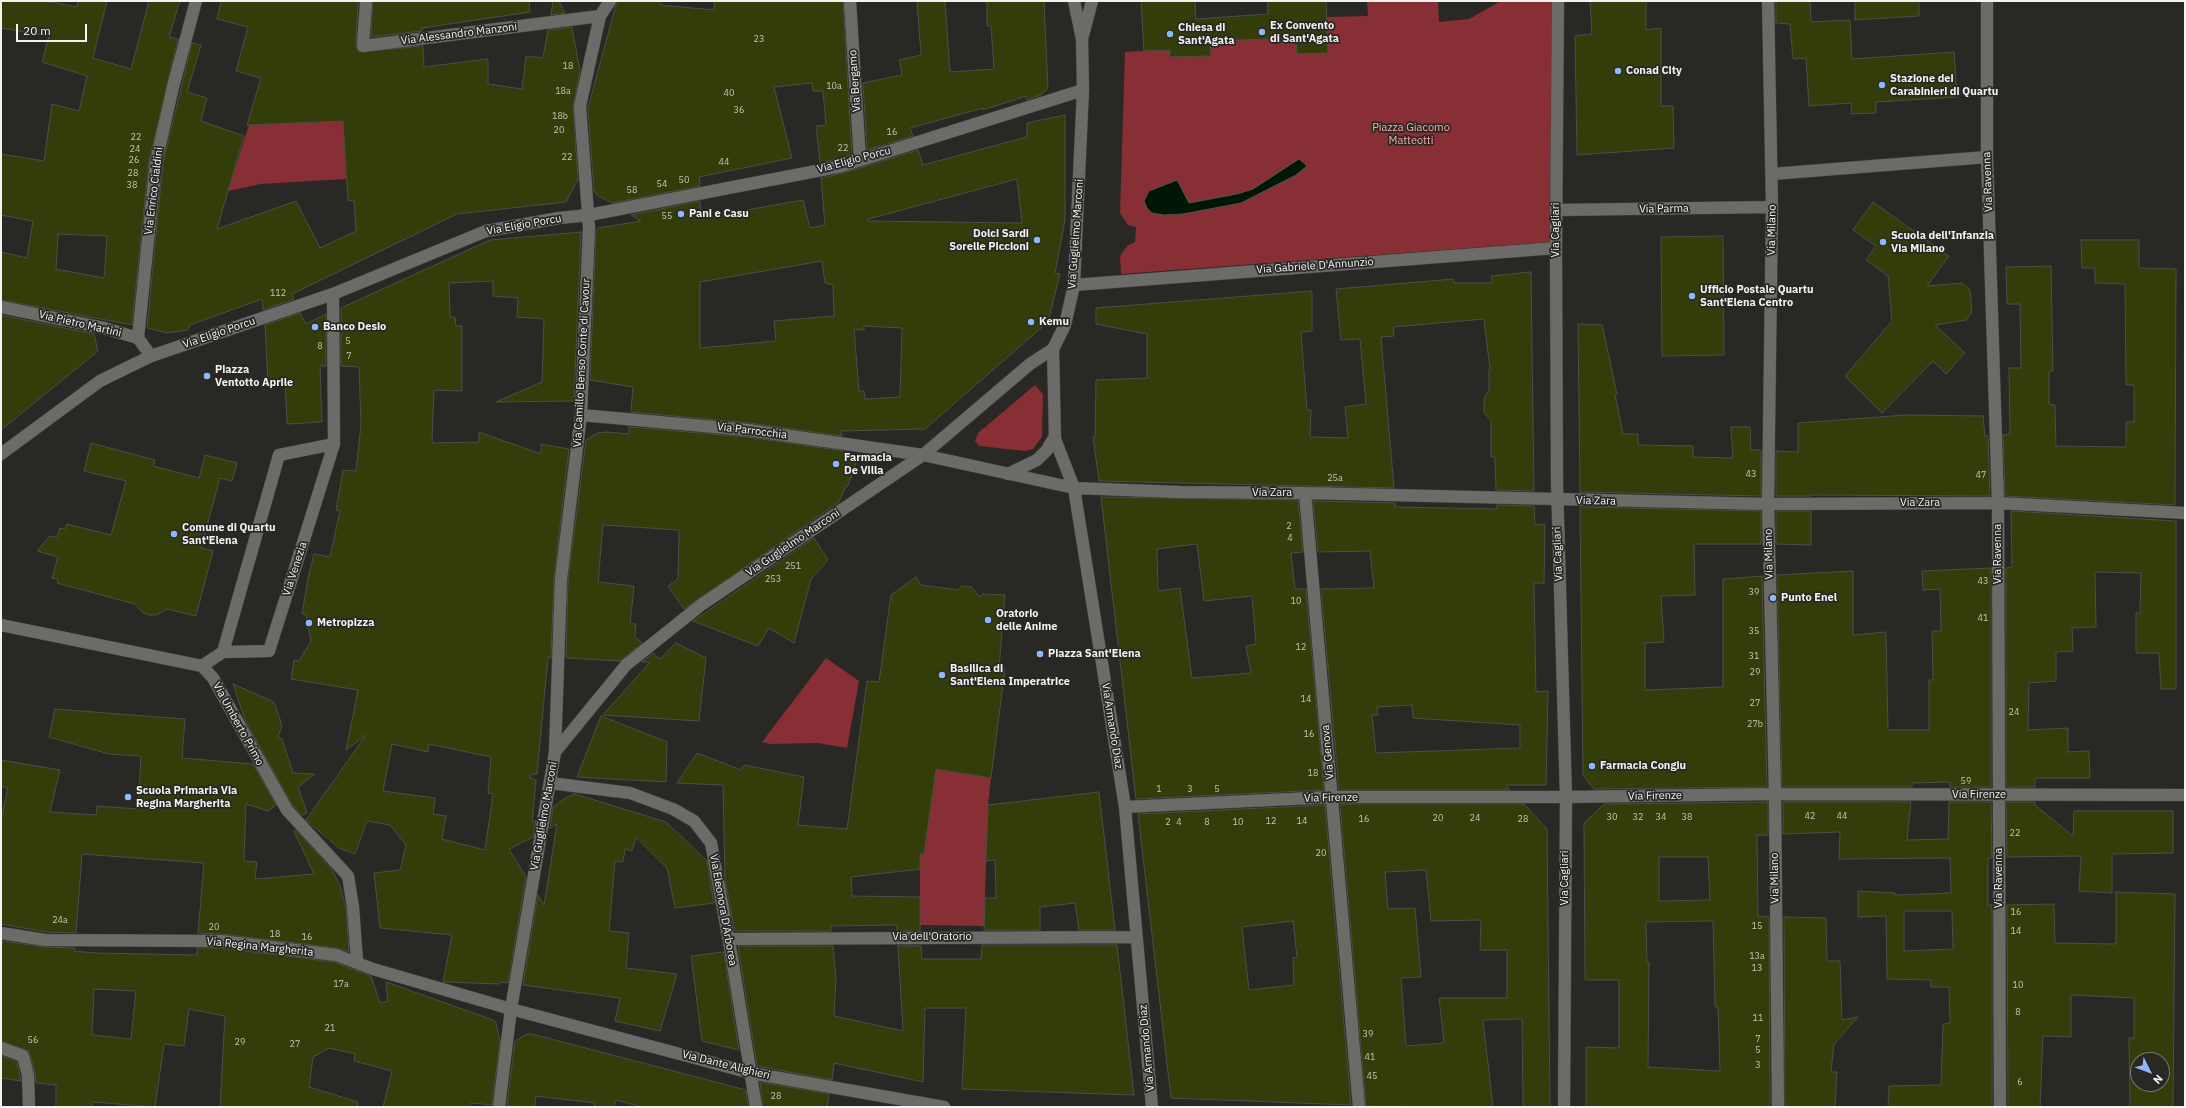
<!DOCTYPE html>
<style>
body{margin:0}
#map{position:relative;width:2186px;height:1108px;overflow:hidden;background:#2a2825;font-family:"IBM Plex Sans",sans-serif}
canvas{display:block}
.frame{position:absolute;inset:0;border:2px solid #f3f2f0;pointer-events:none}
.north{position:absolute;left:2130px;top:1052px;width:40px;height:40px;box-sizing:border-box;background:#2a2825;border:1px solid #7a7976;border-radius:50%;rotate:132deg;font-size:11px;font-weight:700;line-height:16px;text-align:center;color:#f3f2f0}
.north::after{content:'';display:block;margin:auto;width:14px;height:18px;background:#8cb9fc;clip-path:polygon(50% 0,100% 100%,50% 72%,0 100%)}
.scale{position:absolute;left:16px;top:24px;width:71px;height:18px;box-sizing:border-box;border:2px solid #f3f2f0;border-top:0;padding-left:5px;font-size:12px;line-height:14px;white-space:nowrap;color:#f3f2f0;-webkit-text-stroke:3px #2a2825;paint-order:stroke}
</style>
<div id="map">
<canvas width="2186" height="1108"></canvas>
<div class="frame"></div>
<div class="north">N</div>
<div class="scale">20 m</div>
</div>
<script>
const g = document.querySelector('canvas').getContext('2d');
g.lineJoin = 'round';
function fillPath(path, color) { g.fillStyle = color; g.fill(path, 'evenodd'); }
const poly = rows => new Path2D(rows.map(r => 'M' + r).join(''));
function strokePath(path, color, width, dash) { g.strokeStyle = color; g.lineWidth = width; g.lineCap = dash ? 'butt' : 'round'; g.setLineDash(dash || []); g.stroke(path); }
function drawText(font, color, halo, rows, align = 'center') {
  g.font = font + ' "IBM Plex Sans",sans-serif'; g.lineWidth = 3.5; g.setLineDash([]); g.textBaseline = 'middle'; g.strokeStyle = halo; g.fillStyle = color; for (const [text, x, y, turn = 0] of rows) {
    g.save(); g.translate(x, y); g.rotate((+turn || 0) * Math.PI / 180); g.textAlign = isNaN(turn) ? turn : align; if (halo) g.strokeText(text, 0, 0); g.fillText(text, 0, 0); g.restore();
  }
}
fillPath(poly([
 [1367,1,1438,1,1439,22,1469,19,1501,1,1553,1,1551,242,1121,274,1120,256,1127,246,1135,242,1136,227,1128,225,1120,213,1125,52,1170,49,1193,57,1211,56,1210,41,1296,38,1297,54,1328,53,1327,17,1368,16],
 [343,121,346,179,260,184,228,191,249,125],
 [1035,385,1043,394,1042,437,1033,449,1025,451,979,446,975,441,978,433],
 [826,658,859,681,847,748,818,743,770,744,762,742],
 [936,769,991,778,988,805,984,926,920,925,920,854,924,853]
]), '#882e35');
const water = poly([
 [1299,159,1307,166,1296,175,1241,203,1183,214,1164,215,1152,213,1147,208,1144,201,1149,191,1177,180,1189,203,1237,194,1253,189,1299,159]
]);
fillPath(water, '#001606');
strokePath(water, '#49584c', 1);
const building = poly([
 [1,1,45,1,77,7,78,1,107,1,93,58,131,69,149,1,180,1,169,37,178,39,149,161,132,325,1,300,1,252,27,258,33,221,1,215,1,154,44,161,52,104,79,111,87,76,42,62,49,36,1,28,1,1],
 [58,234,107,236,104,278,56,269,58,234],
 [221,1,358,1,356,46,359,52,423,46,424,67,488,59,488,84,522,89,526,56,543,58,548,30,572,27,580,71,573,106,578,179,566,202,457,214,292,294,294,299,263,310,262,299,190,325,188,330,167,333,147,328,163,163,192,43,201,45,187,92,207,98,201,121,244,136,217,229,296,201,320,248,356,231,354,200,348,201,343,121,247,125,261,78,236,71,248,27,217,19,221,1],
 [373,1,529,1,530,12,422,28,422,31,371,37,373,1],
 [553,1,559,1,565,13,551,15,553,1],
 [617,1,661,1,660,5,714,10,715,1,843,1,852,155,820,163,816,126,826,125,823,91,813,91,812,83,774,87,792,158,699,177,700,186,612,203,597,195,594,191,588,108,617,1],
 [917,1,945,1,950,72,994,69,991,26,987,26,987,1,1044,1,1048,88,1041,95,1026,100,1026,96,983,110,983,108,910,128,913,136,867,150,863,83,902,75,899,60,921,55,917,1],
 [1141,1,1195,1,1196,19,1268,14,1268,1,1326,1,1328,53,1297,54,1296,38,1210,41,1211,56,1170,57,1170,50,1144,51,1141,1],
 [1590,1,1646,1,1646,30,1661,28,1661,106,1673,106,1674,148,1577,155,1575,36,1592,34,1590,1],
 [1776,1,1810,1,1811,22,1850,20,1852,59,1954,52,1957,97,1876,102,1876,113,1851,114,1852,103,1809,106,1806,58,1793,59,1790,24,1776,23,1776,1],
 [1855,1,1919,1,1919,16,1855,20,1855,1],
 [1065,115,1065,220,1055,273,1060,274,1048,322,925,429,840,431,842,436,749,423,631,412,633,387,590,380,596,230,598,228,641,221,631,215,700,201,701,218,803,200,810,228,825,225,821,178,844,173,918,150,923,165,1027,137,1027,123,1065,115],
 [1017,179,1022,223,868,221,868,219,1017,179],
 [822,261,825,283,833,285,834,316,774,321,776,341,700,348,700,282,822,261],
 [864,326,902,328,900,397,865,399,864,391,859,391,854,329,864,330,864,326],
 [1873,202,1949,256,1927,286,1962,283,1970,290,1972,312,1966,320,1935,325,1965,353,1946,374,1933,361,1882,413,1845,376,1892,321,1888,276,1866,260,1876,246,1853,230,1873,202],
 [581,232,574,401,496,402,542,382,544,319,517,317,518,298,493,296,493,281,449,283,450,317,455,317,456,326,462,326,462,391,434,390,432,443,479,442,479,432,541,454,541,444,569,449,554,578,551,658,548,657,537,774,531,774,530,778,536,780,532,823,536,820,533,837,509,849,526,877,508,983,500,982,499,984,446,982,443,982,452,935,380,928,374,873,400,870,406,845,390,825,367,821,355,854,339,848,306,820,366,735,346,750,358,690,291,679,294,660,299,661,311,641,306,615,302,614,308,578,314,554,330,557,340,511,336,510,343,470,356,471,361,424,359,367,341,366,341,308,490,240,581,232],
 [392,744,428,752,429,744,491,757,488,793,493,794,485,850,442,839,446,816,433,814,435,798,383,791,392,744],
 [1723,236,1724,355,1662,356,1661,237,1723,236],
 [2081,240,2139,240,2139,268,2176,269,2175,505,2005,496,2003,435,2010,434,2009,368,2021,368,2020,304,2007,304,2006,267,2051,266,2053,371,2049,371,2049,404,2055,405,2056,446,2126,447,2126,422,2134,422,2134,385,2126,385,2125,284,2095,283,2095,268,2082,268,2081,240],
 [1531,272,1534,491,1496,490,1495,457,1491,457,1491,420,1484,413,1484,398,1489,390,1489,370,1490,369,1484,319,1393,327,1394,336,1381,337,1394,488,1099,481,1093,437,1095,437,1096,380,1147,378,1147,334,1096,324,1096,308,1312,291,1312,331,1301,332,1307,410,1311,410,1310,437,1348,438,1345,407,1366,404,1360,339,1341,340,1336,289,1454,279,1454,283,1492,283,1491,276,1531,272],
 [300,313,306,324,326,314,326,366,320,366,322,422,287,424,285,380,268,382,265,325,300,313],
 [1,315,94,334,98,351,1,430,1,315],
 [1578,324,1602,325,1617,394,1615,395,1623,434,1638,434,1638,445,1693,446,1693,457,1733,458,1731,427,1750,427,1751,450,1761,450,1761,496,1580,492,1578,324],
 [1906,415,1983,416,1985,436,1988,436,1990,496,1811,495,1811,496,1776,496,1776,451,1798,452,1798,423,1906,415],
 [629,427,747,437,851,452,856,463,848,486,846,486,839,502,684,609,668,586,678,579,679,530,603,525,598,582,634,586,630,624,636,624,635,637,642,643,620,661,566,658,568,580,586,440,597,433,607,432,629,434,629,427],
 [91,443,155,460,153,466,199,478,205,455,237,463,232,481,220,478,201,548,213,551,196,616,167,609,157,615,149,615,142,612,135,604,57,583,58,579,52,578,58,557,37,551,50,536,57,537,60,528,65,529,67,524,111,535,126,481,84,471,91,443],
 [1101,497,1298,500,1303,552,1291,553,1295,589,1306,589,1324,790,1136,799,1101,497],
 [1197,544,1204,601,1252,596,1256,644,1246,646,1251,673,1192,678,1180,588,1158,591,1157,549,1197,544],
 [1313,501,1395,503,1395,507,1497,509,1497,505,1534,506,1535,525,1545,524,1544,583,1534,583,1536,692,1548,691,1546,785,1506,785,1510,790,1339,790,1321,589,1374,588,1370,551,1318,552,1313,501],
 [1412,705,1413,718,1520,725,1520,748,1376,753,1372,715,1378,715,1377,707,1412,705],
 [1580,507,1761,511,1761,544,1694,544,1695,595,1661,596,1664,642,1645,643,1645,690,1723,687,1723,579,1762,576,1767,787,1594,789,1583,775,1580,507],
 [1776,511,1811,511,1811,545,1776,544,1776,511],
 [2011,511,2176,521,2176,689,2161,689,2159,653,2136,653,2136,613,2140,613,2141,573,2095,572,2096,627,2072,628,2073,651,2056,652,2056,681,2029,683,2028,730,2068,728,2068,752,2089,751,2090,778,2035,778,2035,787,2006,787,2006,568,2012,567,2011,511],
 [814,538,828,560,811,579,794,643,769,628,758,646,693,621,814,538],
 [1991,568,1991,787,1950,787,1950,782,1912,783,1912,787,1782,787,1777,575,1853,571,1853,635,1886,632,1888,730,1929,730,1929,680,1933,680,1932,631,1941,631,1940,589,1923,590,1922,571,1991,568],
 [916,577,921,585,958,590,962,586,972,587,979,597,983,594,1005,595,999,668,1005,669,991,778,936,769,924,854,920,854,920,869,851,877,852,896,920,897,920,931,897,931,897,925,831,926,831,931,735,931,725,879,723,785,677,783,697,753,741,770,744,765,804,777,798,825,847,829,867,681,879,682,891,595,916,577],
 [676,643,706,658,699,721,603,715,650,662,642,662,653,653,660,659,676,643],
 [233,684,274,702,282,725,278,737,282,739,293,773,315,774,298,787,307,813,302,815,293,806,245,720,233,684],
 [55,709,185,719,182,758,253,764,276,805,268,811,246,804,244,861,257,862,255,879,314,874,294,831,296,830,332,870,340,886,346,908,349,952,337,948,222,934,198,933,204,863,82,854,76,933,46,932,1,924,1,820,8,788,1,786,1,760,60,770,50,812,96,815,97,806,138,809,141,756,109,754,49,737,55,709],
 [601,716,667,742,666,782,577,777,601,716],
 [1099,792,1115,930,1079,930,1075,903,1040,907,1040,930,984,930,985,898,996,898,995,860,986,861,988,805,1099,792],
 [575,794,666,822,707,861,714,903,675,908,667,868,636,837,632,851,625,849,623,862,615,861,609,931,629,933,626,968,677,974,660,1031,615,1021,620,998,523,985,538,895,544,905,557,824,550,828,553,807,567,797,575,794],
 [1768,802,1768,835,1757,835,1758,916,1769,917,1770,1107,1586,1107,1586,1047,1619,1048,1619,980,1585,980,1584,823,1604,804,1768,802],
 [1659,857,1708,857,1710,900,1659,901,1659,857],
 [1713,921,1715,1007,1718,1007,1720,1071,1648,1067,1649,962,1647,962,1646,922,1713,921],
 [1783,802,1911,802,1907,840,1948,839,1949,802,1991,802,1992,858,1988,858,1988,905,1992,905,1992,1107,1888,1107,1889,1086,1941,1085,1943,1024,1950,1023,1949,987,1931,987,1931,980,1887,979,1886,916,1858,917,1858,891,1895,893,1895,895,1951,893,1950,858,1839,859,1840,832,1783,834,1783,802],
 [1904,911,1952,911,1953,949,1904,951,1904,911],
 [2006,802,2035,802,2035,805,2073,836,2074,811,2173,811,2173,853,2112,854,2112,893,2079,891,2081,856,2007,857,2006,802],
 [1340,804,1524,804,1547,829,1550,1107,1523,1107,1522,1019,1483,1020,1493,1107,1366,1106,1340,804],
 [1426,870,1431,921,1481,920,1480,950,1507,950,1507,998,1439,998,1444,1043,1406,1046,1401,978,1421,977,1415,908,1388,909,1385,872,1426,870],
 [1325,805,1351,1105,1171,1098,1138,814,1325,805],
 [1293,921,1297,957,1293,958,1294,985,1249,990,1242,927,1293,921],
 [2116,892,2175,894,2173,1107,2130,1107,2129,1038,2134,1038,2134,998,2071,995,2071,1037,2043,1036,2040,1107,2008,1107,2007,905,2054,904,2055,943,2116,944,2116,892],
 [2138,1060,2162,1060,2162,1084,2138,1084,2138,1060],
 [1784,917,1826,918,1827,961,1840,961,1842,1020,1858,1017,1834,1044,1831,1072,1837,1072,1835,1107,1785,1107,1784,917],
 [3,941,44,947,75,948,74,951,95,953,197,955,197,948,221,948,334,962,371,976,380,1003,388,1001,386,982,493,1020,496,1023,500,1041,492,1105,471,1103,470,1107,383,1107,392,1071,354,1061,355,1054,329,1048,313,1057,309,1087,358,1102,357,1107,220,1107,225,1016,189,1009,184,1046,164,1044,155,1107,93,1102,92,1107,56,1107,56,1085,36,1083,35,1073,29,1051,1,1041,1,949,3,941],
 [94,989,136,991,131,1039,92,1035,94,989],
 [982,945,1117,945,1134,1095,962,1089,966,1008,925,1008,923,1082,834,1063,832,1080,757,1066,738,946,833,946,836,978,834,1016,903,1031,898,946,921,946,922,959,981,959,982,945],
 [723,952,725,959,739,1050,702,1041,691,956,723,952],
 [527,1034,532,1034,746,1090,748,1107,642,1107,616,1100,614,1107,594,1107,595,1103,536,1096,535,1107,507,1106,515,1041,527,1034],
 [1,1056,17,1062,21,1081,1,1078,1,1056],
 [760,1082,829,1094,827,1107,763,1107,760,1082]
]);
fillPath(building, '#323d09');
strokePath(building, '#4c4e4a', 1);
const street = poly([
 [366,1,363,46,600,16],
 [850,1,860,160],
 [1074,1,1082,39],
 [1768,1,1772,207,1768,504,1775,794,1778,1107],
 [1987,1,1987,157,1998,503,2000,1107],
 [1772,174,1987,157],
 [1556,210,1772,207],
 [1074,285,1556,248],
 [104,328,138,338,151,356],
 [138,338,156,162,173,87,196,1],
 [1053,349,1055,439,1074,488,1125,807,1152,1107],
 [581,415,748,430,923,455,1074,488,1180,492,1305,493,1768,504,1998,503,2185,513],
 [1008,474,1037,460,1047,450,1055,436],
 [1305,493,1359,1107],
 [1,625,202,666,213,678,287,810,348,876,353,907,357,961],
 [223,652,279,455,334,444],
 [202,666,223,652,269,651,334,444,333,294],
 [555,752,561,579,581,415,589,227,580,106,600,16,610,1],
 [550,783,630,793,673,809,694,821,711,843,732,958,756,1107],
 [1125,807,1332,797,1566,797,1775,794,2185,795],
 [1,933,45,940,221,941,336,955,373,969,511,1009],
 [729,939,1136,937],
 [1,1048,23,1056,28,1075,29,1107]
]);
const secondary = poly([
 [1558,1,1556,248,1557,483,1566,797,1564,1107],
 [1,307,104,328],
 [1,454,100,381,151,356,333,294,486,231,559,218,589,215,842,166,1083,90],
 [511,1009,751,1073,944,1107],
 [499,1107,511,1009,555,752,626,665,701,605,923,455,1030,364,1053,349,1065,325,1074,285,1083,90,1082,39,1092,1]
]);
strokePath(street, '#484744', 13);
strokePath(secondary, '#484744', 13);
strokePath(street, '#6c6b67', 12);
strokePath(secondary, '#6c6b67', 12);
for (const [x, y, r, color] of [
 [1262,32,4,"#8cb9fc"],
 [1170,34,4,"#8cb9fc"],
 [1618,71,4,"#8cb9fc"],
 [1882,85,4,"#8cb9fc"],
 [681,214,4,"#8cb9fc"],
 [1037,240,4,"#8cb9fc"],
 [1883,242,4,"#8cb9fc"],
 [1692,296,4,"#8cb9fc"],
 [1031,322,4,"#8cb9fc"],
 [315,327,4,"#8cb9fc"],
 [207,376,4,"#8cb9fc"],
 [836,464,4,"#8cb9fc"],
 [174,534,4,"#8cb9fc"],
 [1773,598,4,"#8cb9fc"],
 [988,620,4,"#8cb9fc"],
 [309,623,4,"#8cb9fc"],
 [1040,654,4,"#8cb9fc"],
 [942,675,4,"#8cb9fc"],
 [1592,766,4,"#8cb9fc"],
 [128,797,4,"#8cb9fc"]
]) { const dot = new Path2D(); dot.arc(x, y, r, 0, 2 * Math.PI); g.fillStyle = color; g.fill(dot); strokePath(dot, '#2a2825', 1.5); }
drawText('9px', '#c3c5b6', null, [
 ["23",759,39],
 ["18",568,66],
 ["10a",834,86],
 ["18a",563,91],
 ["40",729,93],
 ["36",739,110],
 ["18b",560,116],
 ["20",559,130],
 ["16",892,132],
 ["22",136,137],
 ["22",843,148],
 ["24",135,149],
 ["22",567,157],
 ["26",134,160],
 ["44",724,162],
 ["28",133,173],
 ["50",684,180],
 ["54",662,184],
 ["38",132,185],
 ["58",632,190],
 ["55",667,216],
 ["112",278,293],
 ["5",348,341],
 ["8",320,346],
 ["7",349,356],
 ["43",1751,474],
 ["47",1981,475],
 ["25a",1335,478],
 ["2",1289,526],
 ["4",1290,538],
 ["251",793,566],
 ["253",773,579],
 ["43",1983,581],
 ["39",1754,592],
 ["10",1296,601],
 ["41",1983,618],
 ["35",1754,631],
 ["12",1301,647],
 ["31",1754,656],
 ["29",1755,672],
 ["14",1306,699],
 ["27",1755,703],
 ["24",2014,712],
 ["27b",1755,724],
 ["16",1309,734],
 ["18",1313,773],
 ["59",1966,781],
 ["1",1159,789],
 ["3",1190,789],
 ["5",1217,789],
 ["42",1810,816],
 ["44",1842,816],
 ["30",1612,817],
 ["32",1638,817],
 ["34",1661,817],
 ["38",1687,817],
 ["20",1438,818],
 ["24",1475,818],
 ["16",1364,819],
 ["28",1523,819],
 ["12",1271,821],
 ["14",1302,821],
 ["2",1168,822],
 ["4",1179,822],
 ["8",1207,822],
 ["10",1238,822],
 ["22",2015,833],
 ["20",1321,853],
 ["16",2016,912],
 ["24a",60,920],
 ["15",1757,926],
 ["20",214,927],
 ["14",2016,931],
 ["18",275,934],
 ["16",307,937],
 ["13a",1757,956],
 ["13",1757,968],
 ["17a",341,984],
 ["10",2018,985],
 ["8",2018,1012],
 ["11",1758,1018],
 ["21",330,1028],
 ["39",1368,1034],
 ["7",1758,1039],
 ["56",33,1040],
 ["29",240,1042],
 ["27",295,1044],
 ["5",1758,1050],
 ["41",1370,1057],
 ["3",1758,1065],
 ["45",1372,1076],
 ["6",2020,1082],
 ["28",776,1096]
]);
drawText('bold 11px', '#f3f2f0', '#2a2825', [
 ["Ex Convento",1270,26],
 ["di Sant'Agata",1270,39],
 ["Chiesa di",1178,28],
 ["Sant'Agata",1178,41],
 ["Conad City",1626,71],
 ["Stazione dei",1890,79],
 ["Carabinieri di Quartu",1890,92],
 ["Pani e Casu",689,214],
 ["Dolci Sardi",1029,234,"right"],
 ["Sorelle Piccioni",1029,247,"right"],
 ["Scuola dell'Infanzia",1891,236],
 ["Via Milano",1891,249],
 ["Ufficio Postale Quartu",1700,290],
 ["Sant'Elena Centro",1700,303],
 ["Kemu",1039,322],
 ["Banco Desio",323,327],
 ["Piazza",215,370],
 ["Ventotto Aprile",215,383],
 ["Farmacia",844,458],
 ["De Villa",844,471],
 ["Comune di Quartu",182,528],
 ["Sant'Elena",182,541],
 ["Punto Enel",1781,598],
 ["Oratorio",996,614],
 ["delle Anime",996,627],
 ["Metropizza",317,623],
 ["Piazza Sant'Elena",1048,654],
 ["Basilica di",950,669],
 ["Sant'Elena Imperatrice",950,682],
 ["Farmacia Congiu",1600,766],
 ["Scuola Primaria Via",136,791],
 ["Regina Margherita",136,804]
], 'left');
drawText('11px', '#f3f2f0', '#2a2825', [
 ["Via Alessandro Manzoni",459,34,-7],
 ["Via Bergamo",855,81,-94],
 ["Via Eligio Porcu",854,160,-15],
 ["Via Ravenna",1988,182,-92],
 ["Via Enrico Cialdini",154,191,-83],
 ["Via Parma",1664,209,-1],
 ["Via Eligio Porcu",524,225,-10],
 ["Via Cagliari",1556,230,-90],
 ["Via Milano",1772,230,-89],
 ["Via Guglielmo Marconi",1076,234,-86],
 ["Via Gabriele D'Annunzio",1315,266,-4],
 ["Via Pietro Martini",80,324,13],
 ["Via Eligio Porcu",219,333,-19],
 ["Via Camillo Benso Conte di Cavour",582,363,-87],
 ["Via Parrocchia",752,431,7],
 ["Via Zara",1272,493],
 ["Via Zara",1596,501,1],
 ["Via Zara",1920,503],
 ["Via Guglielmo Marconi",793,543,-34],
 ["Via Cagliari",1558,554,-92],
 ["Via Milano",1769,554,-91],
 ["Via Ravenna",1998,554,-90],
 ["Via Venezia",295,569,-72],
 ["Via Umberto Primo",238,724,61],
 ["Via Armando Diaz",1112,726,81],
 ["Via Genova",1328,752,-95],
 ["Via Firenze",1979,795],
 ["Via Firenze",1655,796,-1],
 ["Via Firenze",1331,798,-1],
 ["Via Guglielmo Marconi",544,816,-80],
 ["Via Cagliari",1565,878,-90],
 ["Via Milano",1775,878,-91],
 ["Via Ravenna",1999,878,-90],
 ["Via Eleonora D'Arborea",723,910,80],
 ["Via dell'Oratorio",932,937],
 ["Via Regina Margherita",260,947,6],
 ["Via Armando Diaz",1147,1048,-95],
 ["Via Dante Alighieri",726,1065,14]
]);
drawText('11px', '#fbacac', '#2a2825', [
 ["Piazza Giacomo",1411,128],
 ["Matteotti",1411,141]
]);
</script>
